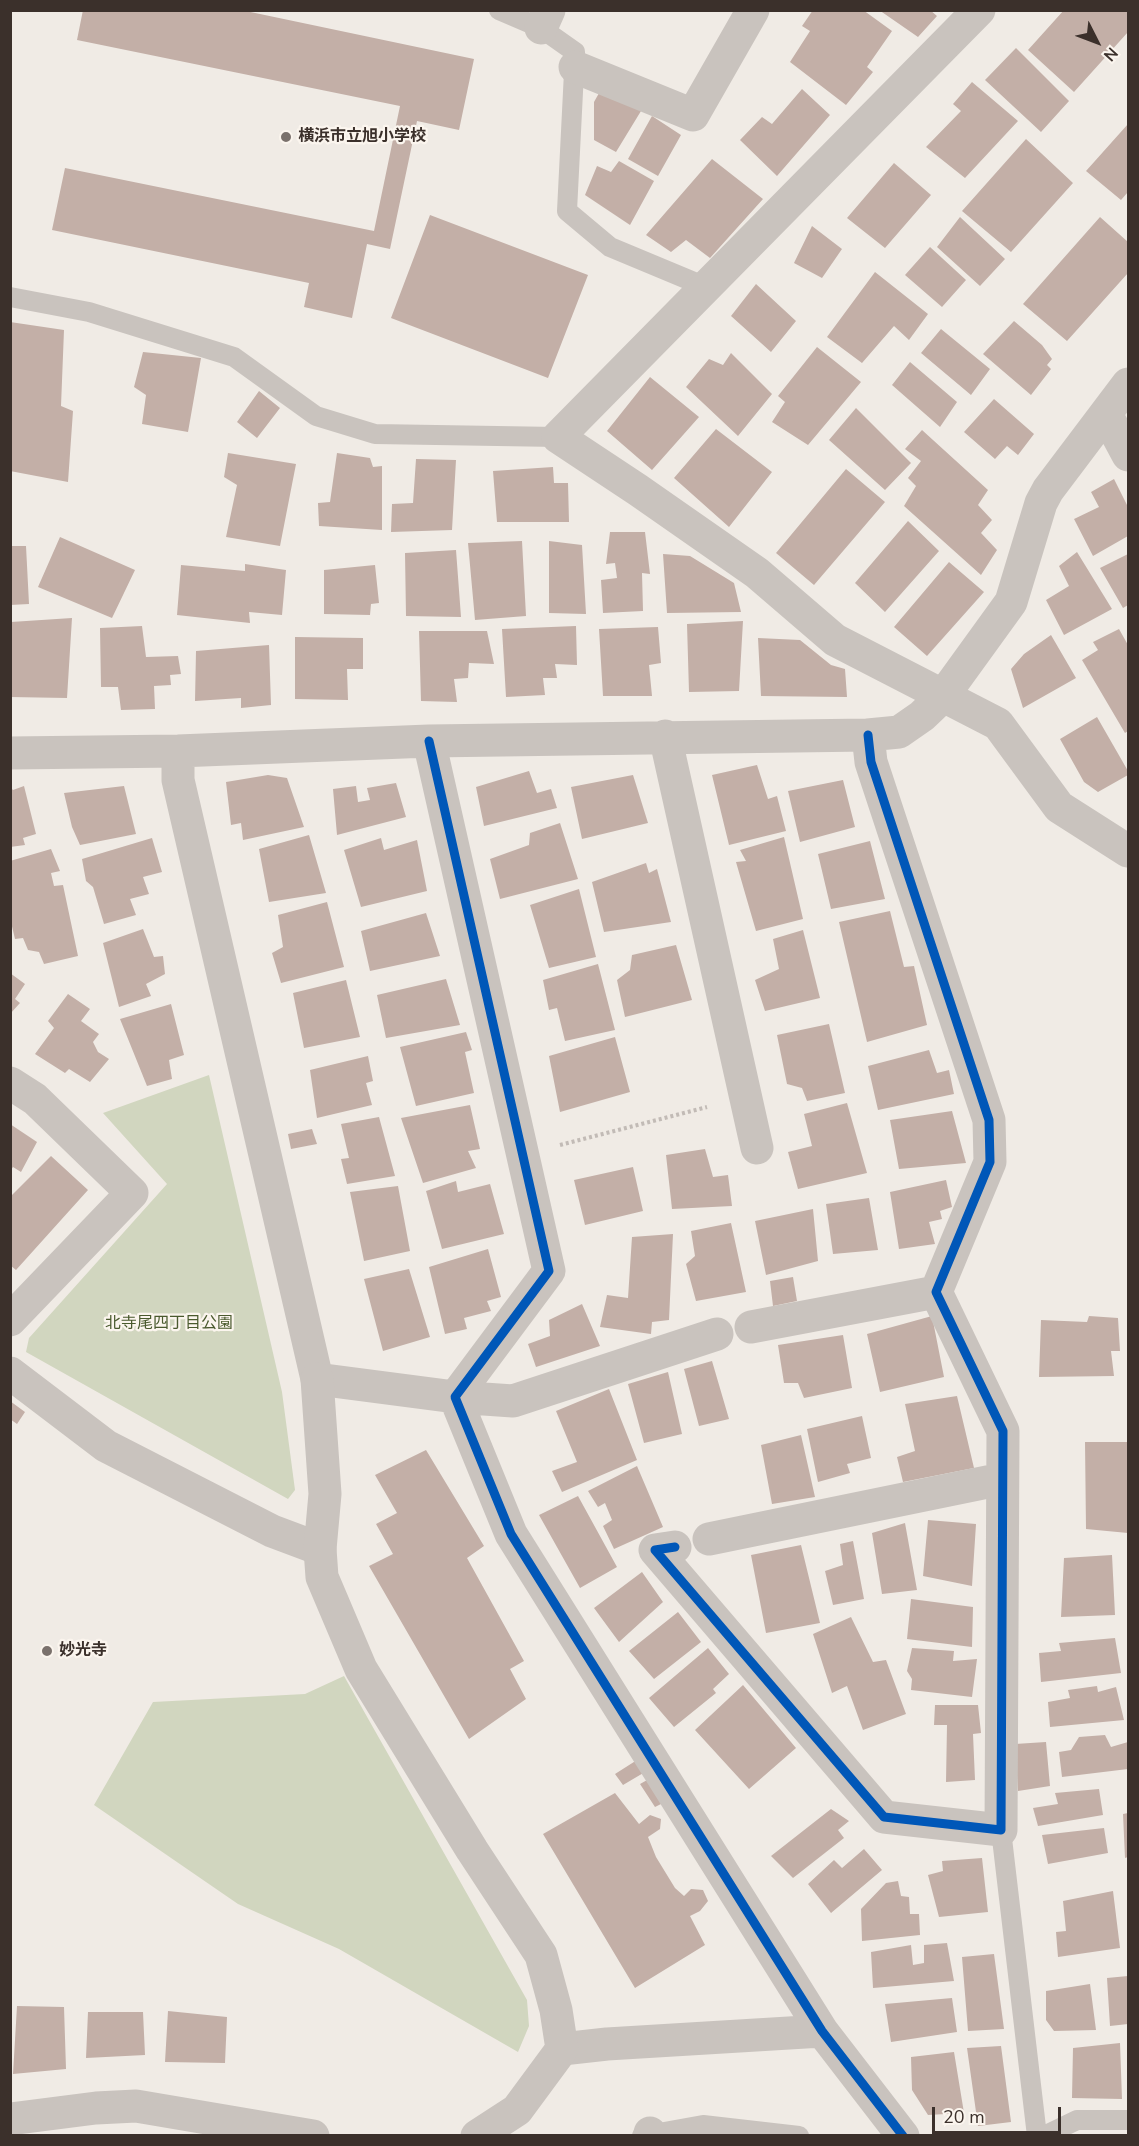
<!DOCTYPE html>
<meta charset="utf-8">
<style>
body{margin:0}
#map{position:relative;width:1139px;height:2146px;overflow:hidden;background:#f0ebe5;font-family:"Nunito Sans",sans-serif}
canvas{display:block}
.frame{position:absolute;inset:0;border:12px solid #3b302b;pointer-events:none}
.north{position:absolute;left:1067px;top:12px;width:60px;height:60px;-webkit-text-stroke:4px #fbf5ee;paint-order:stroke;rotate:132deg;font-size:16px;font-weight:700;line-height:24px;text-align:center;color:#3b302b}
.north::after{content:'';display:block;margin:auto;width:21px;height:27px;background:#3b302b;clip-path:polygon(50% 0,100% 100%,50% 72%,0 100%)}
.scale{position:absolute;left:932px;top:2107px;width:129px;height:27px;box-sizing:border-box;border:3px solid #3b302b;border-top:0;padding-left:8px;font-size:18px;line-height:21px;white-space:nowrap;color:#3b302b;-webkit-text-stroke:4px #fbf5ee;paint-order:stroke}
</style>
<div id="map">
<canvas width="1139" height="2146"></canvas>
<div class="frame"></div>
<div class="north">N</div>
<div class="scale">20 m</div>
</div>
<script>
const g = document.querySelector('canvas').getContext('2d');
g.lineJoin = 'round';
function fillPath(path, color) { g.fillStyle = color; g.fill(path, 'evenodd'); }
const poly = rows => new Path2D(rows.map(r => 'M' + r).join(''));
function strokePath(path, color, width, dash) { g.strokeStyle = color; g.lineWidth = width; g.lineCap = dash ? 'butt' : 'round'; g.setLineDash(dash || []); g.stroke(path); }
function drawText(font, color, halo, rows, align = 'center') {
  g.font = font + ' "Nunito Sans","Noto Sans JP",sans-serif'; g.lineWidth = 4.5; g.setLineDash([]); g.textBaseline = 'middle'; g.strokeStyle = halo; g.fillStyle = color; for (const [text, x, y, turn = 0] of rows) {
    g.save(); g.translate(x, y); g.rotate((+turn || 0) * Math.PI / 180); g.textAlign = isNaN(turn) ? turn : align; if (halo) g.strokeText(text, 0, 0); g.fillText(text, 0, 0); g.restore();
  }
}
fillPath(poly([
 [209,1075,282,1392,295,1490,288,1499,26,1352,29,1338,167,1184,103,1113],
 [344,1676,527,2000,529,2026,518,2052,339,1949,238,1904,94,1805,153,1702,305,1694]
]), '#d1d6bf');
fillPath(poly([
 [83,10,241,10,474,59,459,130,417,121,390,249,367,244,352,318,304,307,309,283,52,230,65,168,374,231,400,106,77,40],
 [813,10,863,10,892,31,867,67,873,72,846,105,790,62,810,31,802,26],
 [879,10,930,10,937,16,918,37],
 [1064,10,1128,10,1128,32,1074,92,1028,50],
 [1016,48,1069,101,1041,132,985,80],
 [972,82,1018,121,965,178,926,147,961,111,953,104],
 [603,86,641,111,616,152,594,140,594,102],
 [802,89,830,115,777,176,740,140,762,117,772,124],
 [652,116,681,135,658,176,628,159],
 [1128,124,1128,192,1121,200,1086,171],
 [1026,139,1073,183,1011,252,962,211],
 [712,159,763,199,710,258,686,240,671,252,646,235],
 [619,161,654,181,630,225,585,195,597,166,611,172],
 [894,163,931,195,885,248,847,218],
 [430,215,588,275,548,378,391,318],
 [960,217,1005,259,980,286,937,247],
 [1100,217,1128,242,1128,273,1067,341,1023,304],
 [812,226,842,249,822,278,794,263],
 [930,247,966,280,942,307,905,275],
 [875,272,928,314,909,340,894,326,862,363,827,337],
 [756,284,796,321,771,352,731,316],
 [1014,321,1042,345,1052,359,1047,365,1051,369,1031,395,983,354],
 [10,322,64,330,61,406,73,411,68,482,10,471],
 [941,329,990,369,971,395,921,353],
 [817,347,861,382,808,445,772,422,785,402,778,396],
 [143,352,201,358,188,432,142,424,146,395,134,387],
 [731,353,772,394,738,436,686,387,709,359,723,365],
 [910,362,957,402,940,427,892,385],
 [650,377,699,417,652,470,607,431],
 [259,391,280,408,257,438,237,422],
 [994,399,1034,434,1018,455,1007,446,995,459,964,432],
 [856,408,911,463,885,490,829,440],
 [716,429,772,472,729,527,674,478],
 [922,430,988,490,978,505,992,520,981,533,997,550,981,575,904,506,916,486,908,478,921,461,905,449],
 [228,453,296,464,280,546,226,537,237,485,224,477],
 [337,453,370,458,373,467,382,466,382,530,319,526,318,503,330,502],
 [416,459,456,460,452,530,391,532,392,504,413,503],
 [553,467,554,483,568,483,569,522,497,522,493,471],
 [846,469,885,502,814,585,776,553],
 [1114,479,1128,507,1128,536,1093,556,1074,519,1099,507,1091,492],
 [908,521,939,551,885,612,855,583],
 [610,532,645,532,650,574,642,573,643,611,603,613,601,580,617,578,615,563,606,564],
 [60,537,135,570,112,618,38,587],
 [522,541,526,616,475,620,468,543],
 [549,541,582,545,586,614,549,613],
 [10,546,26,546,29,604,10,605],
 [456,550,461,617,406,616,405,553],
 [1077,552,1112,609,1064,635,1046,600,1069,586,1059,566],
 [663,554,690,556,734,583,741,612,667,613],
 [1128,554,1128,605,1123,608,1100,568],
 [949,562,984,592,927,656,894,627],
 [245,564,286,570,282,615,249,612,250,623,177,615,181,565,245,571],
 [375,565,379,603,371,604,370,615,324,614,324,570],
 [72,618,67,698,10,697,11,622],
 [743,621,739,691,689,692,687,624],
 [142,626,146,657,178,656,181,674,170,675,171,685,154,686,155,709,121,710,118,687,101,687,100,628],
 [576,626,577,665,555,664,557,678,543,678,545,695,506,697,502,629],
 [658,627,661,663,649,665,652,696,603,696,599,629],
 [1119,629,1128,645,1128,731,1125,733,1082,660,1098,650,1093,642],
 [419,631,487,631,494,664,469,663,468,678,454,679,457,702,421,701],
 [1051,635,1076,678,1023,708,1011,669,1024,654],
 [295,637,363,638,363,669,347,669,348,700,295,699],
 [758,638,800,640,831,665,845,669,847,697,761,696],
 [269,645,271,705,241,708,241,698,195,701,196,651],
 [1097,717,1128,771,1128,775,1098,792,1084,782,1060,739],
 [757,765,768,799,777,796,786,831,729,845,712,775],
 [529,771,537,793,551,789,557,808,484,826,476,787],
 [268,775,287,778,304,827,243,840,241,823,231,825,226,782],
 [633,775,648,823,582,839,571,787],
 [843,780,855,827,800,842,788,791],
 [396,783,406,817,337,835,333,789,356,786,358,802,370,800,367,788],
 [24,786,36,834,23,838,25,845,10,847,10,787,13,790],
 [124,786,136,834,80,845,72,827,64,793],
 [560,823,578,879,500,899,490,859,529,845,530,833],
 [309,835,326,893,269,902,259,849],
 [784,837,803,919,756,931,736,862,746,861,740,850],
 [152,838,162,872,143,877,149,894,130,899,136,915,104,924,93,887,86,881,82,859],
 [381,838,384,850,417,840,427,891,361,907,344,850],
 [870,841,885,899,831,909,818,854],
 [51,849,60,871,51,873,54,886,63,885,78,956,44,964,39,952,28,950,23,938,15,939,10,918,10,861],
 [646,863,649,873,657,869,671,922,604,932,592,882],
 [579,889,596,957,549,968,530,905],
 [327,902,344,967,281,983,272,953,283,947,278,915],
 [890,911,904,967,914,966,927,1025,867,1042,839,922],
 [426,913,440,956,370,971,361,931],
 [143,929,154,957,163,956,165,974,146,984,151,996,119,1007,103,943],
 [803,930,820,998,765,1011,755,980,779,969,773,939],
 [676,945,692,1000,625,1017,617,980,630,970,632,955],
 [598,964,615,1030,565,1041,557,1008,549,1010,543,980],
 [10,973,25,984,15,999,20,1003,10,1014],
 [446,979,460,1025,386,1038,377,995],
 [346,980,360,1037,304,1048,293,993],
 [68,994,90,1009,81,1021,99,1034,93,1042,98,1052,109,1059,90,1082,69,1069,65,1073,35,1054,54,1028,48,1021],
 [171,1004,184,1055,169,1060,172,1079,147,1086,120,1019],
 [829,1024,845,1093,807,1101,802,1088,787,1084,777,1035],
 [466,1032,472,1050,465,1052,474,1093,416,1106,400,1047],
 [615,1037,630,1092,560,1112,549,1056],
 [929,1050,937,1073,949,1070,954,1094,878,1110,868,1066],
 [368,1056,373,1081,366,1083,372,1105,317,1118,310,1070],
 [847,1103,867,1173,798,1189,788,1152,812,1146,804,1114],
 [470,1105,480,1149,468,1151,476,1168,423,1183,401,1118],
 [952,1111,966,1163,899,1169,890,1120],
 [379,1117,395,1176,347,1184,341,1159,349,1158,341,1124],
 [10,1124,37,1142,21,1172,13,1167,10,1171],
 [312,1129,317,1144,291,1149,288,1134],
 [705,1149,713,1177,728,1175,732,1206,672,1209,666,1155],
 [51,1156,88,1190,16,1270,10,1265,10,1197],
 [633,1167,643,1211,585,1225,574,1180],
 [946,1180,952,1207,940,1211,942,1219,929,1222,935,1244,899,1249,890,1192],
 [456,1181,458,1192,490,1184,504,1234,442,1249,426,1191],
 [398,1186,410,1251,364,1261,350,1192],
 [869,1198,878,1250,833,1254,826,1204],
 [813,1209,818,1261,766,1275,755,1221],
 [731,1223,746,1292,696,1301,686,1264,695,1256,691,1231],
 [673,1234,669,1320,652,1322,651,1334,600,1327,607,1295,628,1298,632,1237],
 [488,1249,501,1297,487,1301,491,1311,464,1318,467,1329,445,1334,429,1267],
 [409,1269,430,1337,383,1351,364,1279],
 [793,1277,797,1301,773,1306,770,1281],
 [582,1304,600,1346,536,1367,528,1344,550,1336,549,1320],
 [932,1316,944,1377,880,1392,867,1334],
 [1089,1316,1118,1318,1120,1351,1111,1351,1114,1376,1039,1377,1041,1320,1087,1322],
 [843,1335,852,1388,804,1398,798,1383,784,1383,778,1345],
 [712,1361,729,1419,699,1426,684,1369],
 [668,1372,682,1434,644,1443,628,1384],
 [609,1389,637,1460,562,1492,552,1471,577,1462,556,1411],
 [957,1396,974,1468,903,1482,897,1457,915,1451,905,1404],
 [10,1401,25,1412,17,1424,10,1419],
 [862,1416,871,1458,847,1464,850,1473,818,1482,807,1429],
 [801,1435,815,1497,772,1504,761,1445],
 [1085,1442,1128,1442,1128,1533,1086,1529],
 [426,1450,484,1546,467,1558,524,1661,510,1669,526,1699,469,1739,369,1566,393,1554,376,1524,397,1513,375,1475],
 [637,1466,663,1527,614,1549,603,1526,612,1520,605,1503,598,1507,588,1491],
 [578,1496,617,1567,580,1588,539,1515],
 [928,1520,976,1524,972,1586,923,1576],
 [905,1523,917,1590,882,1594,872,1533],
 [853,1541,864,1599,833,1605,825,1571,843,1565,840,1544],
 [801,1545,820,1623,766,1633,751,1555],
 [1112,1555,1115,1615,1061,1617,1064,1558],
 [642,1572,663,1602,619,1642,594,1608],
 [911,1599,973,1607,972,1647,907,1639],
 [678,1612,701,1642,654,1679,629,1651],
 [851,1617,873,1662,886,1660,906,1714,863,1730,847,1686,832,1693,813,1634],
 [1115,1638,1121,1673,1041,1682,1039,1653,1061,1651,1059,1643],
 [708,1648,729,1674,713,1689,716,1693,674,1727,649,1698],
 [912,1648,954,1651,953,1661,977,1659,972,1697,911,1690,912,1679,907,1671],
 [743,1685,796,1748,749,1789,695,1730],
 [1097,1686,1098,1692,1116,1687,1124,1720,1050,1727,1048,1702,1070,1698,1068,1690],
 [935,1705,978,1705,981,1733,973,1734,975,1780,946,1782,947,1725,934,1725],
 [1105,1735,1111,1747,1128,1742,1128,1769,1062,1777,1059,1752,1071,1750,1079,1737],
 [1046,1742,1050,1786,1018,1791,1015,1744],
 [637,1760,645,1772,623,1785,615,1774],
 [649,1779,665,1802,655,1807,640,1784],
 [1099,1789,1103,1815,1038,1826,1033,1808,1058,1804,1055,1793],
 [615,1793,639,1824,650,1815,661,1819,660,1829,648,1837,656,1857,675,1888,684,1896,691,1889,703,1890,708,1901,700,1911,690,1916,705,1945,635,1988,543,1834],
 [831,1809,849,1821,838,1830,844,1838,793,1878,771,1856],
 [1128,1813,1128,1857,1125,1858,1123,1814],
 [1104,1828,1108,1853,1048,1864,1042,1835],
 [864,1849,882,1870,831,1913,808,1884,834,1860,842,1868],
 [982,1858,988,1912,939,1917,928,1875,943,1871,942,1861],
 [898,1881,901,1896,909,1897,910,1914,919,1914,920,1935,862,1941,861,1909,886,1883],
 [1113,1891,1120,1948,1058,1957,1056,1932,1066,1931,1063,1901],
 [947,1943,954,1981,873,1988,871,1952,911,1945,913,1965,924,1963,924,1945],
 [994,1954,1004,2029,968,2031,962,1957],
 [1128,1976,1128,2024,1110,2026,1107,1978],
 [1090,1984,1096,2030,1054,2031,1046,2020,1046,1991],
 [952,1998,957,2032,891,2042,885,2004],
 [17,2006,64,2007,66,2069,13,2074],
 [168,2011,227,2017,225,2063,165,2062],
 [88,2012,143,2012,145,2055,86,2058],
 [1120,2043,1122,2099,1072,2098,1073,2048],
 [1001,2046,1011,2122,978,2126,967,2048],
 [954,2052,964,2113,928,2115,912,2090,911,2057]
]), '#c3afa7');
strokePath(poly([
 [560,1145,707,1107]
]), '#c2bbb6', 4, [3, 3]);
strokePath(poly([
 [499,10,541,28,575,52,567,211,610,247,706,287],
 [10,297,89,312,234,357,316,416,375,434,558,437],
 [1001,1830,1037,2136],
 [642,2136,703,2125,799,2136],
 [1044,2136,1077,2120,1128,2120]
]), '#c9c3be', 20);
strokePath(poly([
 [979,10,558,437,638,490,757,573,835,640,998,724,1059,807,1128,851],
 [541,28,549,10],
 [575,67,693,115,753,10],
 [1106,414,1128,455],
 [665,736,757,1148],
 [429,741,549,1271,455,1397,511,1534,822,2031,903,2136],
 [178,751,178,780,317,1379,455,1397,513,1401,717,1334],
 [10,753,178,751,429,741,868,735,899,732,922,716,943,696,1011,602,1041,503,1048,490,1128,384],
 [10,1083,35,1099,132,1193,10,1320],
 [751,1327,936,1292],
 [10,1373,106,1446,272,1531,320,1549],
 [709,1539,1002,1479],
 [675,1547,655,1550,884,1817,1001,1830,1003,1431,936,1292,990,1162,989,1120,871,762,868,735],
 [562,2049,607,2044,822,2031],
 [650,2133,650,2136]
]), '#c9c3be', 33);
strokePath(poly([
 [317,1379,325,1494,320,1549,322,1577,361,1669,472,1850,541,1955,556,2010,562,2049,517,2110,477,2136],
 [10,2119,96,2108,136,2106,313,2136]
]), '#c9c3be', 33);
strokePath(poly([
 [429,741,549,1271,455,1397,511,1534,822,2031,903,2136],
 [675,1547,655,1550,884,1817,1001,1830,1003,1431,936,1292,990,1162,989,1120,871,762,868,735]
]), '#0057b8', 9);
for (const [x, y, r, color] of [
 [286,137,6,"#7a716c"],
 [47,1651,6,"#7a716c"]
]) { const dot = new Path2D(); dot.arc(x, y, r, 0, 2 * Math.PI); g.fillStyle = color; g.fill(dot); strokePath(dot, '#fbf5ee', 2); }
drawText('bold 16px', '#3b302b', '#fbf5ee', [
 ["横浜市立旭小学校",298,137],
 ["妙光寺",59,1651]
], 'left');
drawText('16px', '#4a5a2e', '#fbf5ee', [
 ["北寺尾四丁目公園",169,1324]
]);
</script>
